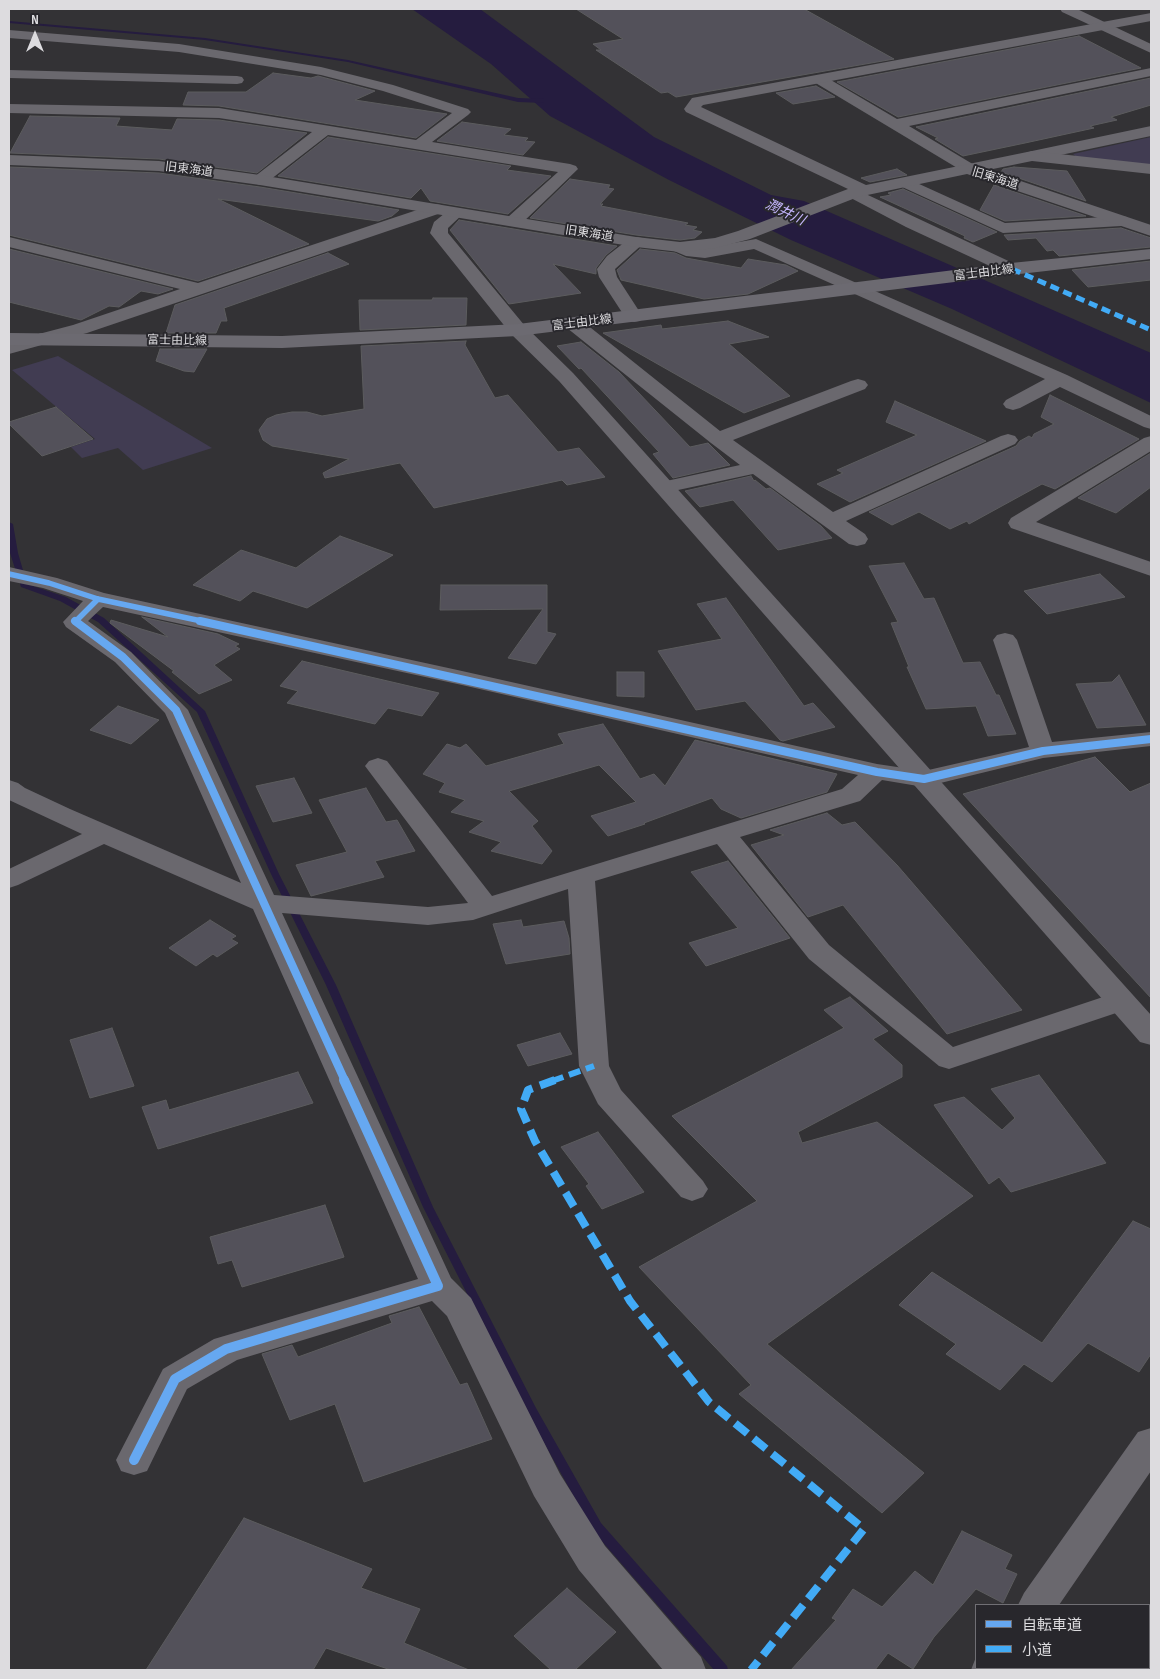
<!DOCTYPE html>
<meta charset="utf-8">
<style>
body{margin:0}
#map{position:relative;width:1160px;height:1679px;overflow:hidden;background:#333235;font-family:"Sofia Sans Condensed","Noto Sans JP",sans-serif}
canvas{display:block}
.frame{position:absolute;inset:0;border:10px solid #dddcdf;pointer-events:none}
.legend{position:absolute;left:975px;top:1604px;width:175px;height:65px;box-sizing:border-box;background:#28272c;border:1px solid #706f74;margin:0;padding:6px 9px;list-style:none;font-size:15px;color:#dddcdf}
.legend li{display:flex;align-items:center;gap:10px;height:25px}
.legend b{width:25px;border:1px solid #706f74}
.north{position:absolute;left:10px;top:10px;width:50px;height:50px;-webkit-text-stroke:4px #28272c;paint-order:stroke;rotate:0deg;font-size:14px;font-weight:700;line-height:20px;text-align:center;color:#dddcdf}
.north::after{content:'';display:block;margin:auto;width:18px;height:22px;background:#dddcdf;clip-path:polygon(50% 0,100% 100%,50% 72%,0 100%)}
</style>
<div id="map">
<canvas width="1160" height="1679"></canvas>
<div class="frame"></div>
<ul class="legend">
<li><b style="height:6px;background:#66a8f1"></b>自転車道</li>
<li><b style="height:6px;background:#42abf6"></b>小道</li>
</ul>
<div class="north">N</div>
</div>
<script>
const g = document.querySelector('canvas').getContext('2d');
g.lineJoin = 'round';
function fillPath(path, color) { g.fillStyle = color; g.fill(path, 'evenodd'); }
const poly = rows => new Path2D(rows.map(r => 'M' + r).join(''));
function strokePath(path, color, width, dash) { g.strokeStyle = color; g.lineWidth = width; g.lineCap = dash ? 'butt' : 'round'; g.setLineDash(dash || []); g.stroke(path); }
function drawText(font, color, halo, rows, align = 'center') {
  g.font = font + ' "Sofia Sans Condensed","Noto Sans JP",sans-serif'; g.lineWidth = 4; g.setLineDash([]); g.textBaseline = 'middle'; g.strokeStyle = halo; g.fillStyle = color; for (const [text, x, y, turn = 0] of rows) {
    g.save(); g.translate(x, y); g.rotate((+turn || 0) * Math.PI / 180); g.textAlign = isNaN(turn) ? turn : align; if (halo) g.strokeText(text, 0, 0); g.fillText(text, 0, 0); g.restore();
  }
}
fillPath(poly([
 [1151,137,1151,166,1079,159,1073,154],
 [58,356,212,448,143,470,118,448,82,458,71,447,95,439,12,370]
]), '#413c52');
fillPath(poly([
 [412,9,480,9,654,137,771,195,804,201,1151,353,1151,403,952,309,791,240,669,180,550,116,491,64]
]), '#251c3f');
fillPath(poly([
 [9,21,205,38,348,60,518,98,544,99,547,101,544,103,518,102,348,62,205,40,9,23,9,21],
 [9,522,13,524,18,553,27,584,66,597,104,618,205,711,279,874,336,985,433,1207,536,1408,601,1523,727,1666,728,1670,714,1670,593,1531,528,1414,423,1207,326,985,271,874,197,712,98,622,60,601,21,587,10,553,9,544,9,522]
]), '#251c3f');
const building = poly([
 [576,9,804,9,894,59,676,97,668,92,661,93,596,50,601,50,593,44,623,39,576,9],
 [1079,36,1141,68,898,117,837,82,1079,36],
 [273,73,311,78,318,76,375,91,355,100,447,114,416,138,219,106,183,105,188,92,246,92,273,73],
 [1151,78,1151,105,1111,117,1117,120,1090,126,1094,128,1025,143,963,156,935,139,938,138,916,127,1151,78],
 [816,86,835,97,793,104,776,93,816,86],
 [30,116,120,118,116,126,172,130,177,119,219,120,307,133,257,173,159,159,10,153,30,116],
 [462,122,511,129,504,135,528,138,525,141,535,142,523,155,437,141,462,122],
 [328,137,511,166,507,170,551,176,508,214,430,201,421,188,411,198,278,176,328,137],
 [9,167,159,173,260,187,399,210,392,216,378,221,218,199,309,244,198,281,9,235,9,167],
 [1014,167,1067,171,1086,201,1001,172,1003,169,1014,167],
 [897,169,907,175,870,182,861,178,897,169],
 [570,179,610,185,608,188,614,189,600,204,603,204,601,206,688,223,685,225,697,227,693,230,702,232,695,238,680,240,636,235,530,218,570,179],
 [994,185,1086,216,1005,221,980,210,994,185],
 [903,189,997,232,973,242,964,238,965,236,880,197,891,195,888,193,903,189],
 [459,220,617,246,606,255,596,268,596,274,553,264,581,293,509,304,450,230,459,220],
 [1121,228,1151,238,1151,247,1059,256,1053,250,1047,251,1036,238,1008,240,1004,235,1121,228],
 [9,249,173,289,158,294,141,291,119,307,109,306,81,320,9,302,9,249],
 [640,249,675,253,686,258,741,268,748,259,786,265,798,271,748,294,704,299,621,280,617,270,640,249],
 [328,253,349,264,224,308,227,321,221,321,216,333,166,333,175,305,328,253],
 [1151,261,1151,280,1088,287,1072,270,1151,261],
 [433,298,467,298,466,325,360,330,359,300,432,300,433,298],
 [728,321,769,337,729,344,790,396,744,413,603,333,661,325,662,329,728,321],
 [466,341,465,345,495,398,508,395,558,452,579,448,605,477,567,485,562,480,434,508,400,463,325,478,323,473,349,459,272,446,263,440,259,430,267,419,276,415,292,412,307,412,322,416,364,409,361,346,466,341],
 [581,342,619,372,690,447,708,443,730,465,673,478,653,454,659,452,581,368,579,369,557,346,581,342],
 [160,349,207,349,194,372,184,371,156,361,160,349],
 [1050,395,1139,439,1055,489,1042,484,969,524,967,521,950,529,919,512,892,525,869,512,1016,446,1020,441,1029,436,1032,438,1034,434,1054,424,1041,417,1050,395],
 [895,401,986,441,850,502,817,484,843,473,837,470,917,435,886,422,895,401],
 [56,407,93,439,42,456,9,424,9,422,56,407],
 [1151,453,1151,487,1116,513,1078,498,1151,453],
 [751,476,754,481,755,480,766,489,770,488,821,526,832,538,778,550,733,500,700,507,685,491,751,476],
 [340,536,393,555,307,608,253,591,240,601,193,585,241,550,296,568,340,536],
 [904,563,924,599,934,598,963,663,980,662,996,695,999,695,1016,734,988,736,976,706,926,709,907,667,909,667,891,623,898,622,869,566,904,563],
 [1100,574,1125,597,1047,614,1024,591,1100,574],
 [441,585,547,585,547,632,556,634,536,664,508,658,543,609,440,610,441,585],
 [726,598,804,706,813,703,835,727,783,741,780,740,745,701,696,710,658,651,722,639,697,604,726,598],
 [142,617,218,634,239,644,235,646,240,649,214,665,232,680,199,694,172,672,174,671,110,623,111,620,168,637,142,617],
 [302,661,439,693,422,716,388,708,375,724,287,703,298,691,280,686,302,661],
 [617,672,644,672,644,697,617,696,617,672],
 [1119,675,1146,725,1097,728,1076,684,1112,682,1119,675],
 [118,706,159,720,131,744,90,730,118,706],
 [603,724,640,779,654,774,665,786,695,740,837,774,827,792,741,818,721,809,712,798,644,823,645,824,608,836,591,816,636,802,599,765,509,791,538,821,532,826,552,851,542,864,491,851,501,842,469,832,484,821,451,812,465,800,439,792,445,783,423,774,447,744,460,748,466,744,486,766,564,744,558,734,603,724],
 [1095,757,1130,792,1151,783,1151,998,963,794,1095,757],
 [294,778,312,813,273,822,256,786,294,778],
 [366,788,386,822,397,820,415,851,375,861,384,877,311,896,296,865,347,852,319,800,366,788],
 [827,813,842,825,855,822,897,865,1022,1010,947,1034,843,905,808,917,751,845,784,835,770,830,827,813],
 [728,861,790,938,706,966,689,943,738,928,691,872,728,861],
 [210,920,236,936,231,939,238,943,217,957,213,954,196,966,169,948,210,920],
 [521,920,523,927,564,921,569,938,570,954,506,964,493,924,521,920],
 [850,997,888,1031,873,1039,902,1065,902,1077,798,1132,802,1143,877,1122,973,1196,767,1344,924,1473,882,1513,739,1394,751,1385,639,1267,757,1201,672,1116,844,1028,824,1010,850,997],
 [112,1028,134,1086,90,1098,70,1040,112,1028],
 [560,1033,572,1054,528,1066,517,1045,560,1033],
 [298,1072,313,1103,158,1149,142,1107,166,1100,169,1110,298,1072],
 [1039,1075,1106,1163,1011,1192,999,1177,989,1184,934,1105,964,1097,1002,1130,1015,1118,991,1089,1039,1075],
 [598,1132,644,1192,602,1209,586,1186,589,1184,561,1147,598,1132],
 [325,1205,344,1257,242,1287,232,1260,218,1264,210,1237,325,1205],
 [1133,1221,1151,1229,1151,1354,1139,1372,1088,1343,1052,1382,1024,1364,1000,1390,946,1354,956,1344,899,1305,932,1272,1042,1343,1133,1221],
 [419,1307,460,1385,467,1383,492,1439,364,1482,335,1404,290,1420,262,1354,292,1345,298,1357,392,1323,389,1316,419,1307],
 [244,1518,372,1569,361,1588,420,1609,404,1643,469,1670,391,1670,326,1648,313,1670,146,1670,244,1518],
 [962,1531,1012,1555,1005,1569,1017,1574,1003,1603,976,1589,934,1637,913,1669,888,1653,875,1670,791,1670,836,1620,832,1618,853,1589,882,1607,915,1571,933,1585,962,1531],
 [567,1588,616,1632,575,1670,551,1670,514,1636,567,1588]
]);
fillPath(building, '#53515a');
strokePath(building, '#5c5c5e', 1);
fillPath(poly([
 [1060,9,1077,9,1151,44,1151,53,1062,12,1060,9],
 [9,30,179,44,321,67,393,85,468,109,471,112,468,115,432,142,570,164,576,166,578,169,520,225,514,226,508,225,506,221,508,217,558,172,328,135,266,183,260,185,254,183,252,180,254,177,312,132,219,118,9,113,9,104,219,108,416,140,452,113,383,91,321,75,179,52,9,38,9,30],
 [1151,68,1151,76,909,126,976,166,978,169,976,172,970,174,964,172,814,82,812,79,814,76,824,76,897,119,1151,68],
 [9,70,237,76,242,77,244,80,242,83,237,84,9,78,9,70],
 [1151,126,1151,136,1032,161,1026,159,1024,156,1026,153,1032,151,1151,126],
 [906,178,1005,223,1121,216,1127,217,1129,221,1127,225,1121,226,1003,233,900,186,898,183,900,180,906,178],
 [853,188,1017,265,1020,269,1017,273,1011,274,1005,273,906,227,847,196,845,193,847,190,853,188],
 [435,204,441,205,443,209,441,213,87,333,42,345,35,343,33,339,35,335,73,325,180,289,9,247,9,237,198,283,435,204],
 [456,208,462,209,464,213,448,228,448,233,525,326,527,330,525,334,518,336,511,334,430,233,434,222,450,209,456,208],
 [636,237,642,238,645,242,615,269,617,277,643,317,640,321,634,322,628,321,625,317,599,277,597,269,607,256,630,238,636,237],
 [756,239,1067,375,1151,416,1151,429,1144,427,1060,387,1020,408,1013,410,1006,408,1003,404,1006,400,1045,379,754,249,705,258,686,256,674,251,671,247,674,243,680,242,695,247,705,248,756,239],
 [574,318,581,320,720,431,851,381,858,379,865,381,868,385,865,389,733,440,833,512,1001,436,1008,434,1015,436,1018,440,1015,444,846,521,865,534,868,539,865,544,857,546,849,544,753,474,664,493,657,491,654,487,657,483,740,465,711,443,567,328,565,324,567,320,574,318],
 [1151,436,1151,451,1036,522,1151,562,1151,576,1011,528,1008,523,1011,518,1144,438,1151,436],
 [9,567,57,578,104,593,462,671,877,764,924,771,1029,747,993,640,997,635,1005,633,1013,635,1017,640,1052,742,1151,732,1151,746,1043,758,924,787,882,780,860,801,740,837,829,945,953,1047,1121,991,1131,994,1135,1001,1131,1008,949,1069,939,1066,809,959,717,844,595,881,609,1066,621,1090,703,1181,708,1189,703,1197,692,1201,681,1197,598,1104,579,1066,568,889,473,920,428,925,282,913,451,1278,471,1298,560,1474,605,1546,701,1657,706,1670,663,1670,579,1570,534,1496,447,1316,432,1301,237,1360,187,1389,147,1471,134,1475,121,1471,116,1460,163,1369,214,1339,418,1279,253,909,104,844,18,885,9,888,9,869,82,834,9,800,9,780,18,783,25,788,70,809,241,883,165,713,115,662,66,627,63,622,83,601,43,588,9,581,9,567],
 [103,607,462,685,858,775,842,789,492,896,387,761,378,758,369,761,365,766,468,903,428,907,274,895,188,710,131,652,88,621,103,607],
 [1151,1428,1151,1471,1059,1605,1018,1605,1024,1593,1138,1432,1151,1428],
 [976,1657,976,1668,1011,1668,1010,1670,971,1670,976,1657]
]), '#6a686e');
fillPath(poly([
 [1151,13,1151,21,703,105,701,107,866,185,1032,151,1151,164,1151,174,1032,161,988,170,1151,225,1151,236,967,174,858,197,750,239,716,248,680,252,636,247,260,185,159,171,9,165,9,155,159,161,260,175,636,237,680,242,715,238,738,231,848,189,686,112,684,109,692,98,1151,13],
 [518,324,525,326,573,373,1151,1015,1151,1045,1140,1042,559,381,511,334,508,330,511,326,518,324],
 [42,333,49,335,52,339,49,343,9,354,9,342,42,333]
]), '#6a686e');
fillPath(poly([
 [1151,249,1151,259,1011,275,518,336,282,348,9,345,9,333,282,336,518,324,1011,263,1151,249]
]), '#6c6a71');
strokePath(poly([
 [1011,269,1015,271]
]), '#42abf6', 4, [8, 4]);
strokePath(poly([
 [1012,269,1151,330]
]), '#42abf6', 5, [9, 5]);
strokePath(poly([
 [552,1081,594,1066]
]), '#42abf6', 6, [12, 6]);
strokePath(poly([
 [555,1080,528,1090,521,1109,535,1141,630,1301,709,1402,864,1529,751,1670]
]), '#42abf6', 8, [16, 8]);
strokePath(poly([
 [9,574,49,583,98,599,206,622],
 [75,622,98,599]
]), '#66a8f1', 5.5);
strokePath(poly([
 [75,621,123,657,176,710,345,1081],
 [200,621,877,772,924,779,1043,751,1151,739]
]), '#66a8f1', 8);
strokePath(poly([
 [134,1460,175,1379,226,1349,438,1286,344,1080]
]), '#66a8f1', 10);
drawText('12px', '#dddcdf', '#28272c', [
 ["旧東海道",189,170,7],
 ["旧東海道",995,179,17],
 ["旧東海道",589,234,9],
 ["富士由比線",984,273,-7],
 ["富士由比線",582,323,-7],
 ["富士由比線",177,341,1]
]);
drawText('italic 14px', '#c5b6fd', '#28272c', [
 ["潤井川",785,213,25]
]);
</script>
